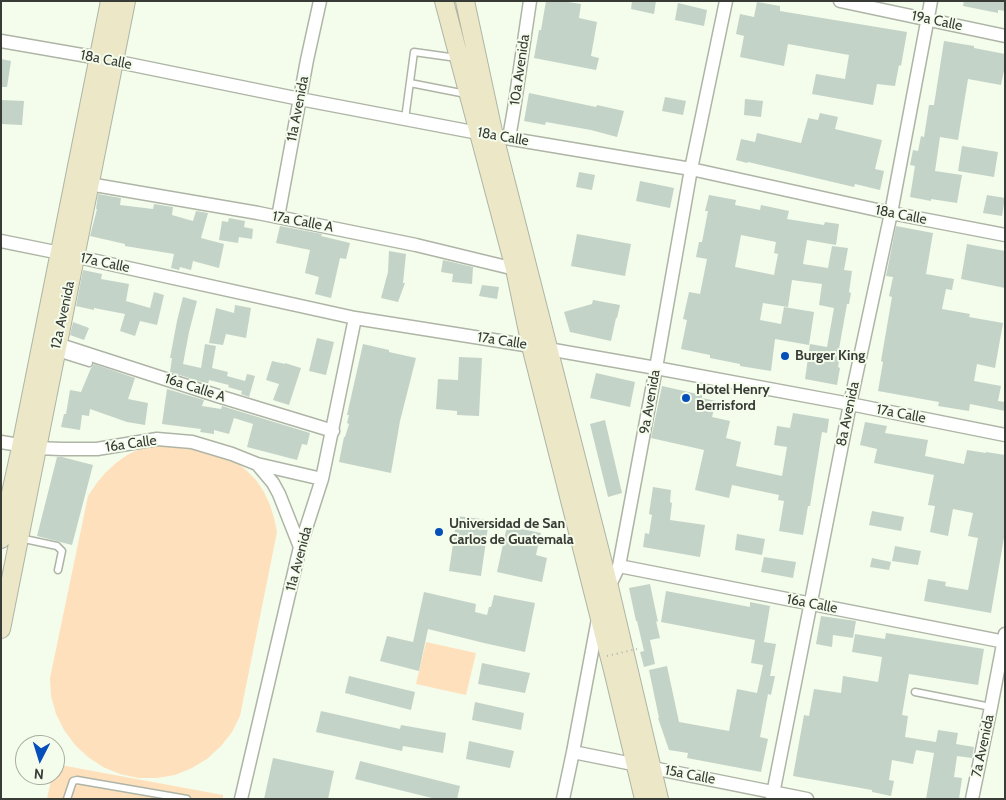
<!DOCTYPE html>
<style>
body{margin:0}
#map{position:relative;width:1006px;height:800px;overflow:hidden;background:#f4fcec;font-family:Cabin,sans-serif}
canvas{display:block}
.frame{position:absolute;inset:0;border:2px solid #393c36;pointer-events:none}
.north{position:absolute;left:15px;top:735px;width:50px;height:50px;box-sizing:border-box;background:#f4fcec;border:1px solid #a9afa3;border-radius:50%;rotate:185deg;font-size:14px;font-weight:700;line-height:20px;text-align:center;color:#393c36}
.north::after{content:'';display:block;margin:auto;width:18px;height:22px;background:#044fb9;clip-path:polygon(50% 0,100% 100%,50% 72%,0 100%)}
</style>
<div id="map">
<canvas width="1006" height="800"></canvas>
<div class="frame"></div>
<div class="north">N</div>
</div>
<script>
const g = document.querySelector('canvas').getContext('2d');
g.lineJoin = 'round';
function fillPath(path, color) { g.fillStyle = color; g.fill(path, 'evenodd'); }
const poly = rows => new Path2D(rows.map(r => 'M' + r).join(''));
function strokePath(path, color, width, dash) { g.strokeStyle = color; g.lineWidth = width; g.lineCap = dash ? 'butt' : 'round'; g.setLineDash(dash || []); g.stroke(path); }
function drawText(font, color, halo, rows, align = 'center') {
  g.font = font + ' Cabin,sans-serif'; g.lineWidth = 4; g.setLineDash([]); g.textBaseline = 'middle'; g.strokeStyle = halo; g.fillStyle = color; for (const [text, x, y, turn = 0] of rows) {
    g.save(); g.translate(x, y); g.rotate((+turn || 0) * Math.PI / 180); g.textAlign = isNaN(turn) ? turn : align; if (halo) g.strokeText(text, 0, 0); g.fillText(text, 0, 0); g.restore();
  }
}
fillPath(poly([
 [182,442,235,461,246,470,256,480,264,492,270,505,274,518,277,532,240,716,232,732,221,746,207,759,192,768,175,775,157,778,138,778,120,774,103,767,88,757,75,745,64,730,56,714,51,696,50,678,88,496,96,484,105,473,116,463,127,455,140,449,154,445],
 [426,642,476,653,466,695,416,684],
 [55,764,223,795,223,799,47,799,52,775,55,775]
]), '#fee1bc');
fillPath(poly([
 [546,1,562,1,581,4,579,18,597,22,591,56,599,58,596,70,534,58,539,30,541,30],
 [632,1,656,1,654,14,631,9],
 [964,1,1005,1,1005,11,998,10,998,13,963,6],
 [757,2,780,6,780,11,907,32,901,66,899,65,895,86,877,84,873,105,812,94,816,74,845,79,849,55,788,44,784,66,740,57,744,36,736,34,740,14,754,17],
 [678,3,707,10,704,26,675,20],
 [944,41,974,46,974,48,1005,54,1005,66,1001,85,968,79,958,140,940,137,935,171,962,175,957,203,931,199,931,201,910,197,915,166,910,165,913,150,918,151,921,136,924,137,929,105,934,105],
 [1,59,11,61,7,87,1,87],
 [529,93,596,107,597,105,624,111,617,137,591,130,546,122,545,125,524,121],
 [665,97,686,101,683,115,662,111],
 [745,99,763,101,761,117,744,115],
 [1,100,24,101,22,125,1,124],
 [820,113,838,117,835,129,882,140,875,169,884,171,880,190,855,184,854,187,748,162,747,163,736,160,741,139,755,142,757,133,801,143,808,118,818,120],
 [962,146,998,152,994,177,958,171],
 [579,172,595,175,592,190,576,187],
 [640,181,674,188,670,208,636,201],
 [98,194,121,198,120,205,153,209,154,204,173,207,172,215,193,221,196,211,208,213,201,238,224,244,219,268,193,261,191,270,180,267,179,270,171,268,174,254,125,246,125,244,90,236,97,209,96,209],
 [709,195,736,200,735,205,760,210,761,205,789,211,787,219,824,225,825,222,839,224,836,245,807,240,803,264,828,268,832,246,848,248,844,270,852,271,849,292,851,293,849,304,847,304,839,349,841,349,838,367,840,368,837,385,805,379,810,344,827,347,834,308,819,305,822,284,792,280,788,307,763,303,760,320,781,324,784,307,814,312,809,345,775,339,771,371,740,366,740,364,710,358,710,355,681,349,687,320,683,319,689,292,700,294,707,259,696,257,699,242,702,242,708,211,705,211],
 [741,235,776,242,774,253,778,254,774,275,735,267],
 [987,195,1005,198,1002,216,983,213],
 [229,218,245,221,244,227,253,229,252,239,239,237,238,243,219,240,222,221,228,222],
 [280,226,322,234,321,236,350,243,346,259,340,258,331,298,315,294,319,277,305,273,310,250,276,243],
 [896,226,933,233,926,274,954,279,952,290,946,289,942,309,970,314,969,317,1003,323,995,368,977,364,974,381,1001,386,998,401,1005,402,1005,411,970,404,969,411,938,406,939,402,878,391,883,362,881,361,892,297,889,296,893,277,886,276],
 [577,234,631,244,625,276,571,266],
 [967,244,1005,251,1005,288,961,279],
 [389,251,406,254,403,283,405,283,398,302,381,298,388,272],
 [443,260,473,267,472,284,452,282,453,274,441,272],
 [83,270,102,274,101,279,129,284,126,301,150,308,154,292,164,295,157,325,140,321,135,336,120,331,125,314,94,308,94,310,76,306],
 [482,285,499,287,497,299,479,296],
 [183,297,197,301,189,332,183,364,201,368,205,344,216,346,212,368,228,372,227,376,245,381,247,374,255,376,249,397,241,394,242,391,228,387,229,385,209,380,208,384,170,372,172,358,170,358,177,321],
 [593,300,620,305,617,318,616,318,611,341,570,332,564,312,592,304],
 [235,305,251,308,246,338,226,334,223,345,209,343,216,308,234,313],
 [73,322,89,328,84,340,70,335],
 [317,338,334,342,326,375,309,371],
 [363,344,389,350,389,352,416,358,400,421,391,473,339,462,344,437,345,437,349,424,347,423,349,415,347,415],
 [459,357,482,358,479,416,457,415,457,411,436,409,438,379,458,380],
 [272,361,285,364,285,363,301,368,289,405,273,400,279,384,266,380],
 [94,364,135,378,128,399,148,403,145,425,127,422,90,409,89,416,82,415,80,430,61,427,64,414,66,414,70,390,81,392,91,368],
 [596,373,635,382,630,407,590,398],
 [662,386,702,395,702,398,716,401,712,417,730,421,726,438,741,442,736,466,782,476,787,447,774,445,777,426,790,428,793,413,829,419,827,433,822,432,810,506,808,506,803,535,779,531,784,501,778,500,779,495,732,485,729,498,695,490,704,450,651,438],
 [167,389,204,400,202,406,221,409,222,406,310,433,307,445,302,444,297,460,247,447,253,424,234,418,229,434,214,430,214,434,200,432,201,429,162,424],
 [605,420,622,493,608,497,590,424],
 [865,422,887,426,885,433,928,440,925,456,964,464,967,450,986,453,986,452,1005,455,1005,532,991,613,924,601,928,579,946,582,945,586,968,590,978,538,968,536,973,513,953,509,948,536,930,532,935,506,928,505,934,475,874,463,877,449,860,445],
 [57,457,62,457,93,465,72,545,37,536],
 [653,487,671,490,670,502,672,503,670,520,705,525,700,557,643,547,645,533,649,534,652,515,649,514],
 [872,511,904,517,901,531,869,525],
 [457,516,489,520,481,576,449,571],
 [507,526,541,533,536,555,547,558,542,582,497,572],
 [737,534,765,539,762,555,735,550],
 [895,546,921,551,918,565,892,561],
 [764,557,796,562,793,578,761,572],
 [872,558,891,562,889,570,870,567],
 [650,584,658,622,656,621,660,638,650,640,655,664,644,667,640,652,644,651,637,621,636,621,629,588],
 [666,591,750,607,750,602,770,606,764,642,776,644,770,676,775,676,771,695,768,694,760,737,768,739,761,772,687,758,688,753,669,750,658,718,659,718,649,670,667,666,679,722,729,731,737,689,757,693,763,665,751,663,755,640,661,622],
 [424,592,476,604,475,612,487,615,489,607,491,607,494,595,535,603,525,652,484,643,428,629,419,671,380,661,387,636,413,642],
 [821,616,856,621,853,638,833,635,832,647,816,644],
 [886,633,984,649,978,685,909,674,902,715,908,716,905,737,936,742,938,730,958,733,956,744,974,747,972,758,957,756,954,777,962,778,959,799,926,799,934,753,916,750,913,764,892,760,889,780,894,781,891,796,872,792,872,790,793,776,804,715,809,716,814,689,841,693,843,676,878,682,882,657,852,652,855,634,885,639],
 [482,663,530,673,525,693,478,684],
 [349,676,415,692,411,710,345,693],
 [475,702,524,713,521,730,472,720],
 [321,711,400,729,401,725,446,733,443,753,403,746,402,751,316,732],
 [469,741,514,751,510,768,466,759],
 [273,758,334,771,328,799,264,799],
 [360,761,460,786,457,799,436,799,355,779]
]), '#c4d3c8');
const lane = poly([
 [410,83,466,94],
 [405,119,414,52,457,58],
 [57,353,89,363],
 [20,539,29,540,57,546,62,551,58,570],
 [915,692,991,707],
 [67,799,73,781,77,780,187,799]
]);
const street = poly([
 [840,1,1005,36],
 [1,41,99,58,300,99,494,136,691,169,891,213,1005,235],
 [509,138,514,109,530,1],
 [89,184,258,213,416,245,515,269],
 [278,217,307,60,320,1],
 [1,241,60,253,355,318,531,346,656,368,850,404,1005,435],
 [57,344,218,396,333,431],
 [1,442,37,448,61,449,97,449,157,439,192,442,232,454,257,464,322,479],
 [257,464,273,483,279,494,300,547],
 [619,566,1005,642],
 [608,589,619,566,656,368,691,169,726,1],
 [573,752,807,799],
 [241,799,300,547,322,479,355,318],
 [563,799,573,752,598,619],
 [772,799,850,404,891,213,931,1],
 [972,799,991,707,1005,634]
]);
const secondary = poly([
 [444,1,515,269,531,346,613,670,644,799],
 [465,1,494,136,609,587,659,799],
 [1,539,20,452,110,1],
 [1,629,126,1]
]);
strokePath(lane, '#aeb5a6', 9);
strokePath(street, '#aeb5a6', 15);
strokePath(secondary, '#aeb5a6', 20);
strokePath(lane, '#fff', 6);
strokePath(street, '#fff', 12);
strokePath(secondary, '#ece7c7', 18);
strokePath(poly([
 [607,656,637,649]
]), '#aeb5a8', 2, [1, 4]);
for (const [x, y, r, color] of [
 [785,356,5,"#044fb9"],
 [686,398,5,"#044fb9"],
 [439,532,5,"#044fb9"]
]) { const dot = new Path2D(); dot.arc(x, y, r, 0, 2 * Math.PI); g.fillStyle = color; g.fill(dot); strokePath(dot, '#f4fcec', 2); }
drawText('14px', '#393c36', '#f4fcec', [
 ["19a Calle",937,21,12],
 ["18a Calle",106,60,11],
 ["10a Avenida",520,70,-82],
 ["11a Avenida",298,109,-79],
 ["18a Calle",503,137,10],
 ["18a Calle",901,215,11],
 ["17a Calle A",303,222,11],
 ["17a Calle",105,263,12],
 ["12a Avenida",63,315,-78],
 ["17a Calle",502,341,9],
 ["16a Calle A",195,388,18],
 ["9a Avenida",650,402,-80],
 ["8a Avenida",848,414,-78],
 ["17a Calle",901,414,11],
 ["16a Calle",131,444,-8],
 ["11a Avenida",299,559,-75],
 ["16a Calle",812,604,11],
 ["7a Avenida",983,746,-78],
 ["15a Calle",690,775,11]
]);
drawText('bold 14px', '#393c36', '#f4fcec', [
 ["Burger King",795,356],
 ["Hotel Henry",696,390],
 ["Berrisford",696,406],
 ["Universidad de San",449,524],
 ["Carlos de Guatemala",449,540]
], 'left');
</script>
